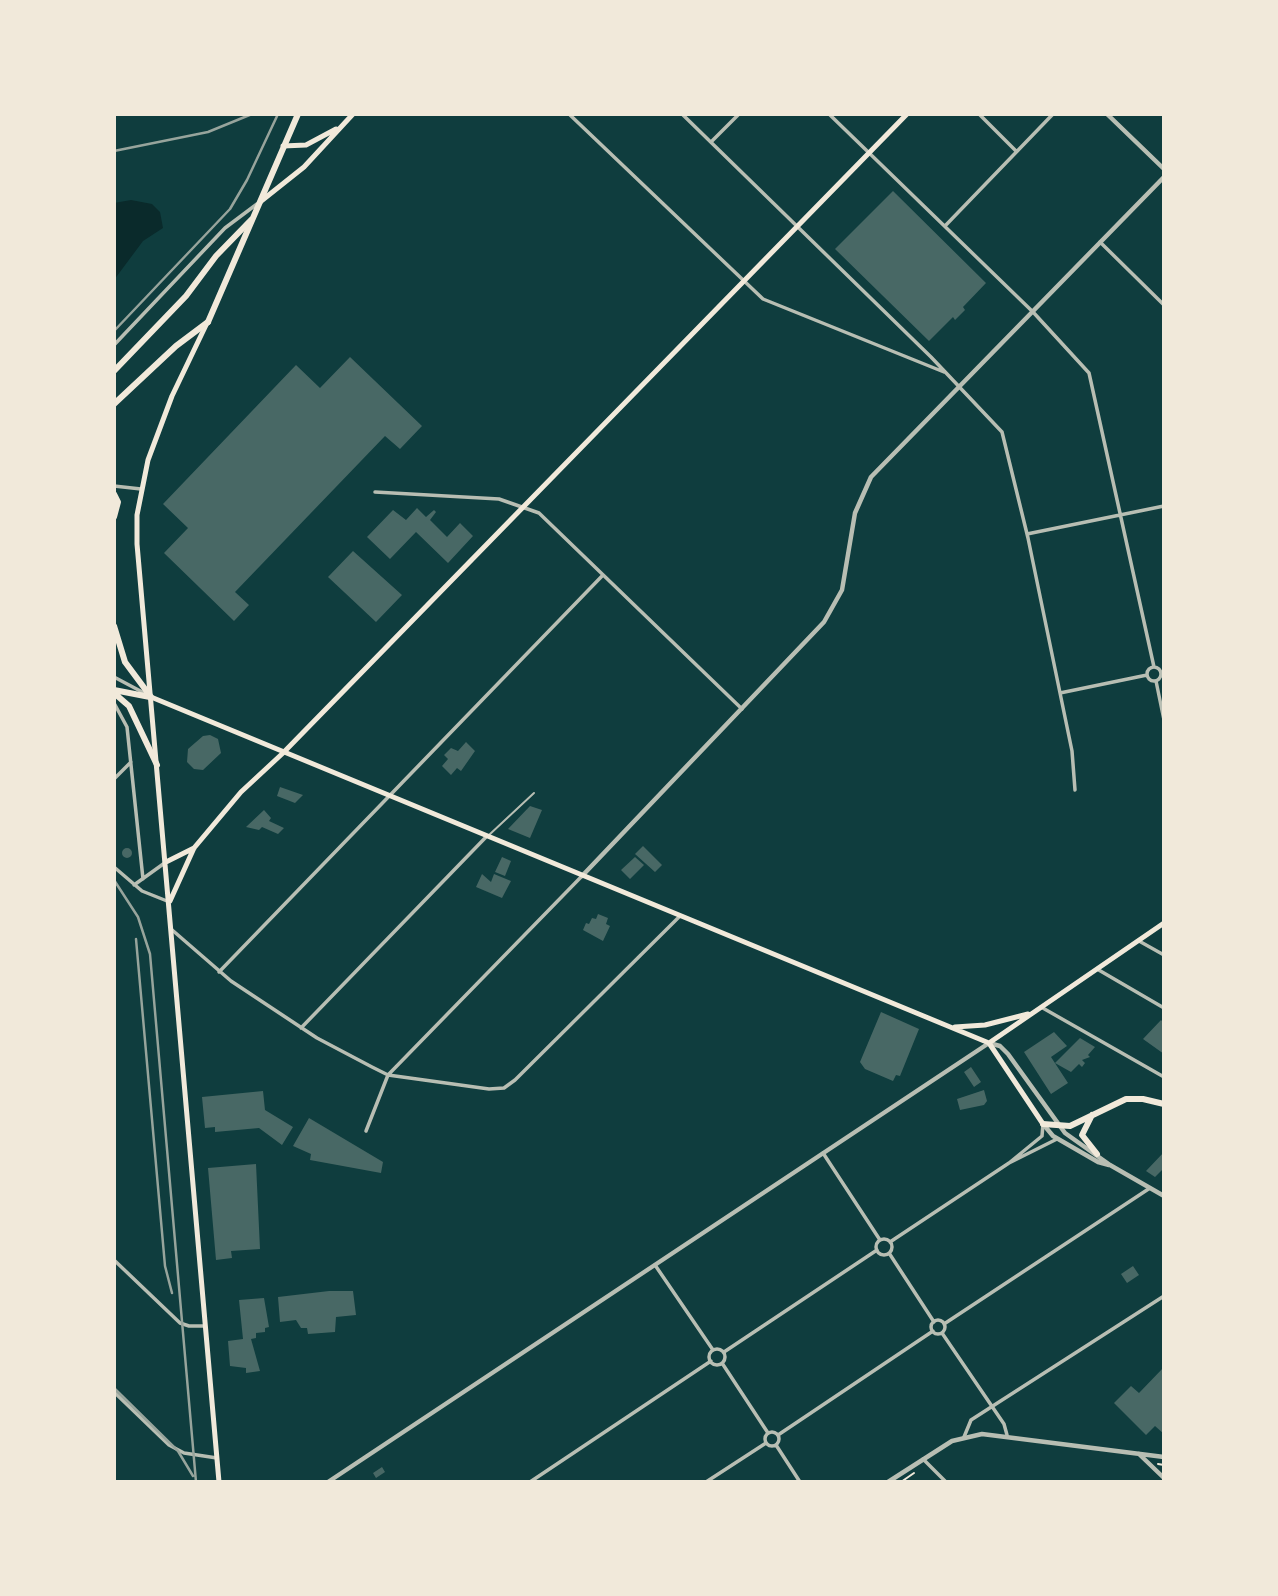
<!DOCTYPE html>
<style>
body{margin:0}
#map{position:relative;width:1278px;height:1596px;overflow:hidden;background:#0f3d3e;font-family:Rubik,sans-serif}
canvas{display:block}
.frame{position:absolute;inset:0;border:116px solid #f1e9da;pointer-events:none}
</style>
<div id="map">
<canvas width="1278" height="1596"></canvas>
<div class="frame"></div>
</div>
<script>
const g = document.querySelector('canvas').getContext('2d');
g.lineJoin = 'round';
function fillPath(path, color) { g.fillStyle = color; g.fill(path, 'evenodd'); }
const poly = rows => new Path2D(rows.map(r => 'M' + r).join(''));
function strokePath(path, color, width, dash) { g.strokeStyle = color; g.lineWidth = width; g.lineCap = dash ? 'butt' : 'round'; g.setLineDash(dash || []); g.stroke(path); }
fillPath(poly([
 [131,200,152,204,160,212,163,228,143,241,114,280,114,203]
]), '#0a2a2b');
fillPath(poly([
 [893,191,986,283,963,307,965,310,955,320,953,317,929,341,835,249],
 [350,357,422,426,400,449,385,436,235,592,249,605,234,621,164,553,188,528,163,504,296,365,320,388],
 [417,508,426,517,434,510,436,512,430,520,447,537,460,523,473,536,448,563,416,532,390,559,367,537,393,510,406,520],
 [353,551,402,595,376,622,328,577],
 [210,735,218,739,221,753,203,770,194,769,187,762,188,749,203,736],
 [466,742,475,751,461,771,457,768,451,775,442,766,448,759,444,755,451,748,458,751],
 [280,787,303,795,295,803,277,796],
 [530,806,542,810,530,838,508,829],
 [264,810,271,818,269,821,284,828,278,834,262,827,259,830,246,827],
 [643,846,662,865,655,872,635,854],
 '122 853a5 5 0 1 1 10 0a5 5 0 1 1-10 0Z',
 [502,857,511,861,505,876,495,872],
 [635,857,644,865,630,879,621,870],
 [482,874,491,882,494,874,511,881,502,898,476,887],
 [598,914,608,918,606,924,610,926,603,941,583,930,586,923,589,924,592,918,596,919],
 [881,1012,919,1029,900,1076,896,1075,893,1081,865,1069,860,1062],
 [1161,1020,1164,1023,1164,1054,1143,1039],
 [1054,1032,1067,1046,1051,1057,1068,1083,1051,1094,1024,1052],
 [1080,1038,1095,1047,1088,1055,1090,1057,1082,1060,1085,1063,1082,1067,1079,1064,1071,1072,1055,1063],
 [971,1067,981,1082,974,1087,964,1072],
 [984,1090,987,1101,984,1105,960,1110,957,1099],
 [263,1091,265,1110,293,1127,282,1145,259,1128,215,1132,215,1127,205,1128,202,1097],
 [309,1118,383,1162,381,1173,310,1160,311,1154,293,1146],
 [1164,1152,1164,1168,1155,1177,1146,1171],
 [256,1164,260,1249,231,1251,232,1258,216,1260,208,1168],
 [1133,1266,1139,1275,1127,1283,1121,1274],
 [329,1291,353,1291,356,1315,336,1317,335,1332,308,1334,307,1328,301,1328,296,1320,280,1322,278,1297],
 [264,1298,269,1327,265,1328,265,1332,256,1333,256,1338,251,1339,260,1371,246,1373,246,1368,230,1366,228,1341,243,1339,239,1300],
 [1164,1367,1164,1434,1155,1426,1146,1435,1114,1403,1131,1386,1139,1393],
 [382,1467,385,1472,376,1478,373,1473]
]), '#486865');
strokePath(poly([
 [1158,1464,1164,1465],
 [901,1482,914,1473]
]), '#f1e9da', 2);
strokePath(poly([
 [489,835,534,793]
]), '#b8beb3', 2);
strokePath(poly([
 [569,114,763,299,944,372],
 [682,114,931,357,1002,432,1028,538,1072,751,1075,790],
 [829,114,1033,312,1089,373,1154,667],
 [979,114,1016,151],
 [711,142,739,114],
 [945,226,1053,114],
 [1100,242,1164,305],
 [114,345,225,228,257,204],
 [114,486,141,489],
 [375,492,499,499,539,513,742,709],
 [1027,534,1164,506],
 '1147 674a7 7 0 1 1 14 0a7 7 0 1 1-14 0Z',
 [114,677,146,694],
 [1156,681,1164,720],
 [1060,693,1147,675],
 [114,703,127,727,143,879],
 [114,779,131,762],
 [114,867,142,891,167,901],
 [134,885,166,862],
 [171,929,231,981,317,1038,372,1067,388,1075,489,1089,504,1088,515,1080,680,916],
 [1139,941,1164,955],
 [1097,969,1164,1008],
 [219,972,603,575],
 [1041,1007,1164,1077],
 [301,1028,487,836],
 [366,1131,388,1075,582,876],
 [823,1153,880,1240],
 [1009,1163,1057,1139],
 '876 1247a8 8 0 1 1 16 0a8 8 0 1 1-16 0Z',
 [890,1242,1009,1163,1042,1136,1043,1124],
 [889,1253,934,1322],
 [114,1260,180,1323,189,1326,205,1326],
 [655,1265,713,1350],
 '931 1327a7 7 0 1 1 14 0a7 7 0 1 1-14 0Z',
 [944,1324,1150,1188],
 [942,1333,1004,1424,1007,1435],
 '709 1357a8 8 0 1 1 16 0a8 8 0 1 1-16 0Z',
 [724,1352,877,1250],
 [722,1363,768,1433],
 [114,1392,169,1445,184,1453,217,1458],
 '765 1439a7 7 0 1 1 14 0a7 7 0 1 1-14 0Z',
 [778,1435,933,1331],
 [964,1437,971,1420,1164,1296],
 [776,1445,800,1482],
 [923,1459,946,1482],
 [530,1482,711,1361],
 [706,1482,766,1443]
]), '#b8beb3', 3.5);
strokePath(poly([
 [1107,114,1164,169],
 [582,876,824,622,842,590,855,513,871,477,1164,177],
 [1043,1124,1053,1136,1098,1162,1109,1165],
 [1139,1454,1164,1478],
 [328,1482,989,1043,1000,1046,1008,1054,1065,1133,1110,1165,1164,1196],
 [888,1482,952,1441,982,1434,1164,1457]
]), '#b8beb3', 4.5);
strokePath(poly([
 [151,697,989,1043],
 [955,1027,985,1025,1028,1014],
 [989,1043,1164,923],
 [989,1043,1043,1124]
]), '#f1e9da', 5);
strokePath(poly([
 [283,146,306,145,336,129],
 [260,202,304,167,353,114],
 [207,323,172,396,148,460,137,515,137,544,219,1482],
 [166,862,194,848],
 [170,901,194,848,241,792,283,753,907,114]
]), '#f1e9da', 5);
strokePath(poly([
 [208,322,298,114]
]), '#f1e9da', 6);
strokePath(poly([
 [114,371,186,296,216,256,251,220],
 [114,404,176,346,208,322],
 [114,494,118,502,114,517],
 [114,626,125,662,151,697],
 [114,690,150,697],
 [114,693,129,706,157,765],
 [1092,1115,1082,1135,1097,1154],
 [1043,1124,1070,1126,1126,1099,1143,1099,1164,1104]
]), '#f1e9da', 6);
strokePath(poly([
 [114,151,208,132,252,114],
 [114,331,230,209,247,180,278,114],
 [114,880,138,917,150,954,196,1482],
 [136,939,165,1266,172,1293],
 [114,1388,178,1451,193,1476]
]), '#97a49c', 2.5);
</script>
